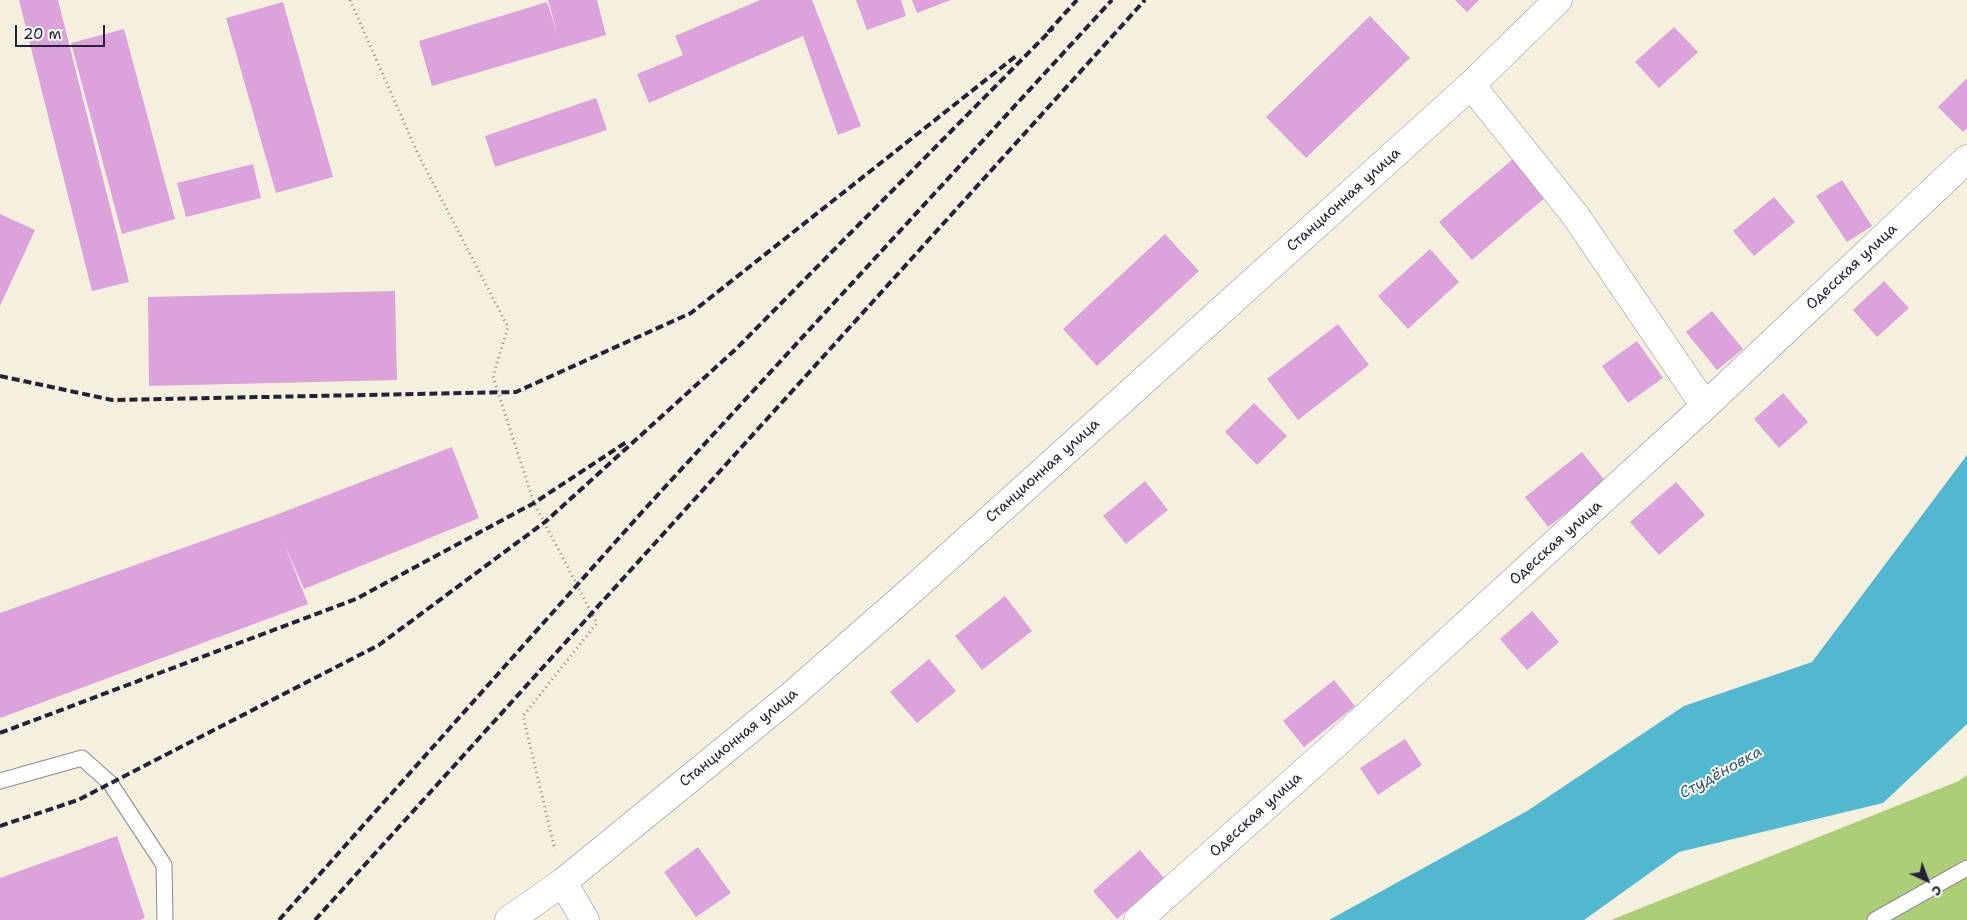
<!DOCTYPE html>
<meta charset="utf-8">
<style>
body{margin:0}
#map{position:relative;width:1967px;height:920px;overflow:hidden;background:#f5f0dd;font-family:"Shantell Sans",sans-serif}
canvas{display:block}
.north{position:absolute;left:1902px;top:855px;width:50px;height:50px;-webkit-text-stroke:4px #fdfcf7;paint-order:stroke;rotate:137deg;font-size:14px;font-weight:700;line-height:20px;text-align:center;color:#22223b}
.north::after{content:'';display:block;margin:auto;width:18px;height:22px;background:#22223b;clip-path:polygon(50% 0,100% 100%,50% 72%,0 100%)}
.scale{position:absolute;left:15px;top:25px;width:90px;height:22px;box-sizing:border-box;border:2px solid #22223b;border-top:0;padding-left:6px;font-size:15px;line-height:18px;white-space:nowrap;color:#22223b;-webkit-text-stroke:4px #fdfcf7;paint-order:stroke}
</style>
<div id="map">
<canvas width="1967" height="920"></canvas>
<div class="north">С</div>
<div class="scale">20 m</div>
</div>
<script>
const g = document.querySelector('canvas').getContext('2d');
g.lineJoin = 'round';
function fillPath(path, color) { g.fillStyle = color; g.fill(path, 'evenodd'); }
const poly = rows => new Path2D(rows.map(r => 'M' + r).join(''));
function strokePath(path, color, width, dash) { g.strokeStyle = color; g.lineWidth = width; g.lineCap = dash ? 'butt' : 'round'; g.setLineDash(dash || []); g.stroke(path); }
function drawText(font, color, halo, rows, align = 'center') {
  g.font = font + ' "Shantell Sans",sans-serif'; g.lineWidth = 4; g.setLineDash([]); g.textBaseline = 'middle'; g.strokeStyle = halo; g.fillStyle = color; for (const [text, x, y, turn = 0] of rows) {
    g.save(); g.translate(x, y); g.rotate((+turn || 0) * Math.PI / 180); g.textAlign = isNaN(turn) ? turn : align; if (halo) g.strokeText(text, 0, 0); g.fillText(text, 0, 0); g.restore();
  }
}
fillPath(poly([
 [1967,775,1967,920,1611,920,1959,781]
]), '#acce77');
fillPath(poly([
 [1967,455,1967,724,1883,803,1679,852,1584,920,1329,920,1527,811,1684,706,1812,662]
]), '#52b8d0');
fillPath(poly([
 [19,0,58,0,129,282,92,291],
 [548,0,597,0,606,35,432,86,419,41,547,2,558,35],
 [760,0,812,0,861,126,838,135,803,36,649,103,637,74,683,55,675,36],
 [856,0,901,0,906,16,867,30],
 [912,0,951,0,917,13],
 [1455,0,1479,0,1467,12],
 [283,2,333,177,276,193,226,18],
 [1370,16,1410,58,1306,158,1266,117],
 [1674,27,1698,52,1659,88,1635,62],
 [124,29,175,219,122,234,71,43],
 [1967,78,1967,128,1963,132,1938,107],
 [596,98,607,130,495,167,485,136],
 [1513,159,1546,197,1472,260,1439,222],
 [253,164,261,198,186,217,177,183],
 [1842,180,1872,226,1847,242,1816,196],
 [1774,197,1795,222,1754,256,1733,231],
 [0,214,35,230,0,306],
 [1165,234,1199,271,1097,366,1063,329],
 [1430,249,1459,282,1408,329,1378,296],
 [1884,281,1909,308,1877,337,1853,310],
 [395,291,397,380,149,386,148,297],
 [1712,311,1743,349,1717,370,1686,332],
 [1338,324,1369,365,1298,420,1267,379],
 [1637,341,1663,378,1628,403,1602,366],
 [1783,393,1808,422,1779,448,1754,419],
 [1254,403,1287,436,1257,465,1225,432],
 [452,447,479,518,304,589,283,541,308,604,0,718,0,613,273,516],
 [1582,452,1606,482,1548,527,1525,497],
 [1145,481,1168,510,1126,544,1103,516],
 [1676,482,1705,515,1659,555,1630,522],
 [1005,596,1032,631,982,670,955,636],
 [1532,611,1559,642,1527,670,1500,639],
 [929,659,956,691,917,723,890,692],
 [1334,680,1355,706,1304,747,1283,721],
 [1405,739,1422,765,1378,795,1360,768],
 [117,836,145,918,139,920,0,920,0,878],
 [698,847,731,893,696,917,664,872],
 [1140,850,1164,878,1117,919,1093,891]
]), '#dca2dc');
const service = poly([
 [0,781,82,758,110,783,164,865,165,920],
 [1875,920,1967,868]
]);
const minor = poly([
 [1471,85,1575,215,1705,406],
 [563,882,585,920],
 [509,920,563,882,792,695,914,588,1471,85,1558,0],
 [1138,920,1339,741,1705,406,1967,159]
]);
strokePath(service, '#8c898c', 17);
strokePath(minor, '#8c898c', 29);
strokePath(poly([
 [350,0,418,154,508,327,493,376,498,392,534,503,597,623,523,716,555,850]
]), '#8c898c', 3, [1, 4]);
strokePath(service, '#fff', 15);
strokePath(minor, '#fff', 28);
strokePath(poly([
 [1048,32,1077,0],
 [0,376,112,400,516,392,691,313,1016,56],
 [0,733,356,599,534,503,628,441],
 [0,826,78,800,379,645,545,522,736,349,1053,28],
 [279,920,643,511,1112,0],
 [315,920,1145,0]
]), '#22223b', 4, [8, 4]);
drawText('15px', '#22223b', '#fdfcf7', [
 ["Станционная улица",1344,200,-42],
 ["Одесская улица",1852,267,-43],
 ["Станционная улица",1043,471,-42],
 ["Одесская улица",1556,543,-42],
 ["Станционная улица",739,738,-39],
 ["Одесская улица",1256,815,-42]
]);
drawText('italic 16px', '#355e77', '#fdfcf7', [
 ["Студёновка",1721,773,-29]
]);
</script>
